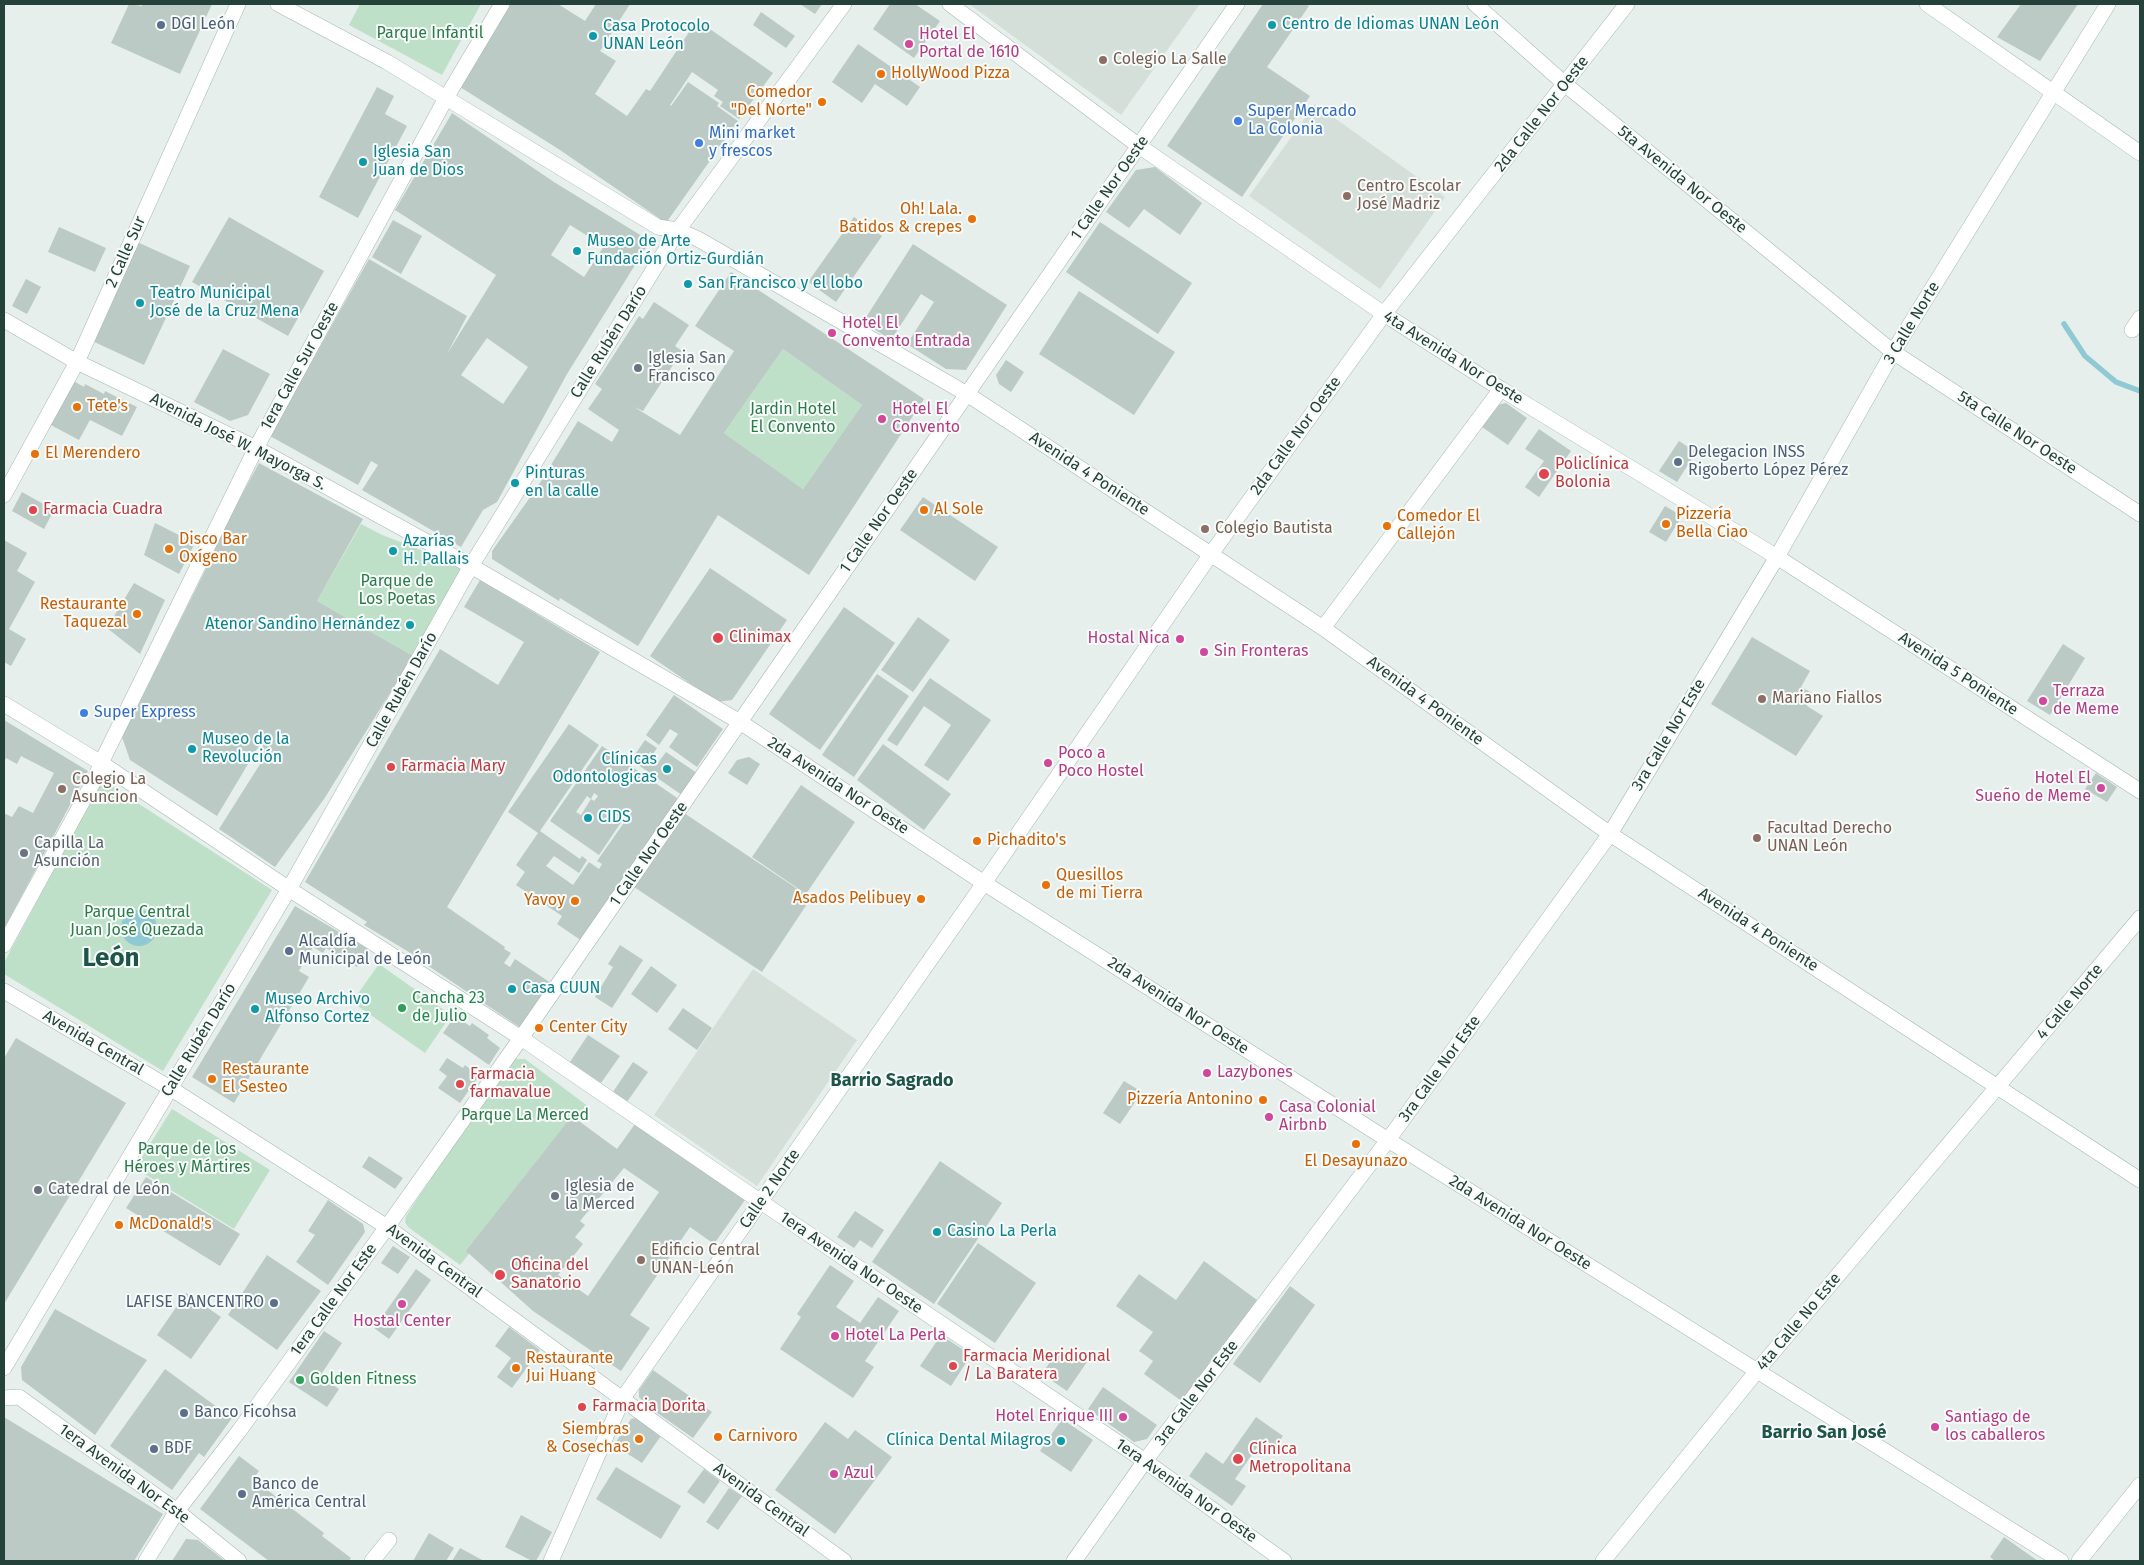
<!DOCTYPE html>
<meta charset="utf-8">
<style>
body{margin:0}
#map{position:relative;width:2144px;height:1565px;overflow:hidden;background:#e6efeb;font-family:"Fira Sans",sans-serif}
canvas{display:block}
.frame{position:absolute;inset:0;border:5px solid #24423a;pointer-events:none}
</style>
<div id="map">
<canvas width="2144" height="1565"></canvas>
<div class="frame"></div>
</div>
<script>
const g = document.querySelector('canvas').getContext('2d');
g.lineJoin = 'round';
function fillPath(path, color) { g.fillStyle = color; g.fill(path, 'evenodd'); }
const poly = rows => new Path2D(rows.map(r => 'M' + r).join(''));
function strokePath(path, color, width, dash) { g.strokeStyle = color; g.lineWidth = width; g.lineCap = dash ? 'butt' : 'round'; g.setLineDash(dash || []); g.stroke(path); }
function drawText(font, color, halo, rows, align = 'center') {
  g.font = font + ' "Fira Sans",sans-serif'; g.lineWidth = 4; g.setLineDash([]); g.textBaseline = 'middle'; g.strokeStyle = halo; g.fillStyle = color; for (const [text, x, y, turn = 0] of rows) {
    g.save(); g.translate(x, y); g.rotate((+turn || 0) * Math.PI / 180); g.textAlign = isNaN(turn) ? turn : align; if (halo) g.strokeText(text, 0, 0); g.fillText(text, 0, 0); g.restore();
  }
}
fillPath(poly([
 [969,4,1200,4,1121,115],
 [1315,104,1445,197,1380,289,1249,196],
 [753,969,857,1040,757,1186,654,1115]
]), '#d4dfda');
fillPath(poly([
 [360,4,481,4,442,75,349,25],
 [783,349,862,405,803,489,724,433],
 [361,524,380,534,461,566,464,580,413,656,317,601],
 [102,780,272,890,163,1071,4,974,4,963],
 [379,964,451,1015,425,1053,352,1002],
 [513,1059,525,1059,589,1107,460,1265,408,1227,405,1222,406,1216,506,1066],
 [172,1109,270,1170,234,1229,135,1168]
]), '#bfe0c8');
fillPath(poly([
 '121 928a18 18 0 1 1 36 0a18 18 0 1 1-36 0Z'
]), '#8ec9d4');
strokePath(poly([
 [2064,324,2085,356,2116,382,2140,391]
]), '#8ec9d4', 5.5);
fillPath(poly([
 [129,4,142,6,143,4,212,4,180,74,111,43],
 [507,4,558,4,585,21,596,4,630,4,600,51,616,61,595,94,627,116,646,89,650,91,697,20,773,73,739,119,720,106,723,102,714,96,718,90,692,72,670,105,671,106,688,82,719,103,717,106,738,121,666,223,560,150,460,87],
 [800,4,822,4,815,14],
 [890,4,915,4,940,21,914,58,873,29],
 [1263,4,1306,4,1309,6,1267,67,1310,96,1242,197,1167,146],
 [2021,4,2078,4,2040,61,1997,37],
 [761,12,795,36,786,48,753,25],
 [858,44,920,87,907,106,875,84,862,103,832,82],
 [377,87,394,96,385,114,407,126,358,218,319,197],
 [452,113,554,182,650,241,567,374,497,502,483,510,461,547,362,490,378,465,371,461,358,485,270,436,369,259,467,316,447,354,496,275,395,210],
 [570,225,604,246,584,277,551,255],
 [487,338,528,367,503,404,461,375],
 [1155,167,1202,203,1180,235,1144,209,1129,228,1106,212,1136,170],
 [229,217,324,271,288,336,192,282],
 [854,217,882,236,836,302,808,282],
 [393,220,422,236,401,274,372,257],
 [1100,222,1192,283,1158,334,1066,272],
 [59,227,106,248,95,272,48,252],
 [135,241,190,266,144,365,90,340],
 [913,244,1007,305,966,370,946,369,907,344,934,302,921,294,891,340,863,322],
 [731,272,924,399,809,575,718,515,638,646,560,598,559,601,492,559,492,551,538,486,578,421,612,442,619,430,588,409,602,389,595,384,639,316,643,319,654,302,689,325,675,346,682,351,643,411,634,407,680,435,734,351,695,326],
 [783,349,862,405,803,489,724,433],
 [26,279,41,287,27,314,12,306],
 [1079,291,1175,352,1134,415,1039,354],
 [223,349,270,374,248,415,230,421,194,402],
 [1006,360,1024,372,1011,392,999,384,996,375],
 [72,380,84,387,85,384,104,394,105,391,137,407,122,436,90,420,79,440,49,424],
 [1506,403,1527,418,1508,445,1482,427,1497,405],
 [1539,429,1571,451,1539,497,1525,487,1544,461,1525,449],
 [1679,441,1696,452,1677,482,1659,471],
 [259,463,363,519,317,601,413,656,324,799,275,867,219,829,262,761,263,739,217,816,130,760,122,737,211,559,208,558],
 [22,492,54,510,44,529,12,511],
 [923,497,998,547,975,581,900,530],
 [1665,506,1682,516,1666,542,1649,532],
 [155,523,195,543,179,574,144,555],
 [4,540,27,553,17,571,35,582,9,629,26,639,11,666,4,662,4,567,5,565],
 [710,568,787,620,732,700,717,702,650,656],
 [480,580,600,652,447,907,505,947,504,949,511,953,504,963,510,967,515,959,551,983,521,1028,415,957,417,957,364,925,367,922,305,882,440,649,498,685,524,642,464,607],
 [134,583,165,600,140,654,107,628],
 [844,607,895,643,820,750,769,714],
 [918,617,950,640,913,692,881,670],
 [1752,637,1810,671,1801,687,1814,694,1807,706,1823,716,1796,756,1711,704],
 [2063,644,2085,658,2050,715,2027,701],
 [877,674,909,696,854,777,822,755],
 [930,678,991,720,948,781,924,765,951,725,924,706,897,746,887,740],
 [674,695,723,729,697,767,669,747,678,734,670,729,659,745,646,735],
 [4,720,88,771,4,929,4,813,12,817,19,806,33,813,54,773,21,756,17,764,6,758,4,762],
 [569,724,599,745,540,831,580,859,582,856,587,860,579,873,554,856,546,866,573,885,589,862,599,869,602,864,597,861,628,817,626,815,599,855,550,821,602,746,680,800,582,941,557,924,562,916,516,885,525,872,516,865,538,833,508,812],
 [594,793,598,796,594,801,591,799,581,815,576,812,587,796,591,799],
 [645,740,657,748,653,754,650,752,647,757,657,764,666,752,697,773,682,795,631,760],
 [883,744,951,794,924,830,857,780],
 [749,757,760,764,747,785,728,773,737,760],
 [2096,773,2117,787,2107,802,2085,789],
 [801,785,855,822,806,894,752,857],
 [684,813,811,898,762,972,634,887],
 [295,906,368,949,357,967,326,948,323,953,313,947,299,971,309,977,234,1103,192,1077],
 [620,945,643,960,612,1008,595,997,613,967,608,964],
 [651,966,677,985,657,1013,631,994],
 [683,1008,712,1028,697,1050,668,1029],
 [455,1016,470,1026,472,1023,489,1035,487,1038,500,1048,489,1065,443,1033],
 [588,1035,620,1056,601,1083,570,1062],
 [16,1038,126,1103,4,1304,4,1058],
 [447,1058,463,1068,465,1065,479,1076,460,1103,438,1088,447,1076,439,1070],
 [633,1062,648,1072,627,1102,613,1092],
 [1124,1081,1142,1092,1120,1124,1103,1113],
 [572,1116,617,1149,635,1124,745,1200,714,1244,690,1227,630,1315,650,1328,621,1371,533,1311,466,1251],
 [624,1168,659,1192,588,1296,558,1275,583,1244,575,1237,585,1225,580,1221],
 [369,1156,403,1178,395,1189,362,1167],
 [940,1161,1002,1203,934,1304,872,1262],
 [146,1177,240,1234,220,1266,126,1208],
 [328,1200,363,1224,365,1232,328,1285,296,1262,315,1235,308,1231],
 [855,1211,884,1230,872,1248,860,1240,854,1248,837,1237],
 [978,1243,1036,1283,995,1343,937,1304],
 [393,1246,410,1257,398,1274,381,1263],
 [267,1255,321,1291,277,1350,228,1315],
 [1204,1261,1257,1300,1183,1402,1144,1374,1153,1361,1139,1351,1153,1332,1116,1306,1139,1274,1176,1300],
 [830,1265,854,1281,836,1307,860,1323,878,1297,899,1311,865,1361,874,1367,853,1398,780,1349,801,1317,797,1314],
 [416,1269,431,1280,389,1339,374,1328],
 [1290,1286,1315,1305,1260,1383,1233,1364],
 [186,1293,221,1317,191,1359,157,1335],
 [55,1309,147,1360,95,1435,22,1380,21,1367],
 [509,1327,540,1350,512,1388,497,1377,511,1358,495,1346],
 [324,1331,342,1343,320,1376,339,1389,327,1407,289,1382],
 [941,1335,971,1355,951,1386,920,1366],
 [1056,1353,1072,1364,1078,1356,1087,1362,1067,1391,1042,1374],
 [165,1369,232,1418,204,1457,199,1453,172,1490,110,1446],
 [653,1370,712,1412,693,1438,646,1405,639,1397,639,1390],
 [1103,1387,1157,1425,1147,1439,1134,1442,1088,1409],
 [4,1417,163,1514,134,1561,4,1561],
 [642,1417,663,1433,642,1463,614,1445,631,1419],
 [1256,1417,1283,1436,1270,1454,1258,1446,1235,1479,1246,1486,1232,1506,1189,1476,1206,1452,1223,1464],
 [1062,1419,1093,1440,1071,1472,1040,1451],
 [825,1422,848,1439,855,1430,892,1457,835,1534,775,1490],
 [239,1456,259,1471,253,1479,324,1533,322,1536,351,1558,349,1561,269,1561,200,1509],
 [616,1467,681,1506,661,1539,596,1499],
 [704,1469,720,1481,704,1504,687,1492],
 [729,1488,742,1496,718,1530,706,1522],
 [521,1515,552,1532,536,1561,532,1561,505,1547],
 [429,1533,454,1548,446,1561,413,1561],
 [2004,1537,2038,1561,1995,1561,1990,1557],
 [186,1539,198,1540,225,1561,172,1561],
 [460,1548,484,1561,452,1561]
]), '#bbcac4');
const pedestrian = poly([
 [4,945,96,777,101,763,289,889,521,1038,761,1202,1145,1461,1284,1561],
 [4,991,170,1088,387,1227],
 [4,1368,289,889,471,566]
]);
const minor = poly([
 [950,4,1139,146,1384,314,1501,389,1777,557,2140,791],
 [1475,4,1566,85,1893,352,2140,514],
 [1927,4,2140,153],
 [2132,330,2140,318],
 [967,394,1323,628,1610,834,2140,1180],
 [4,495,77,362,238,4],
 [1323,628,1501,389],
 [4,704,101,763,256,448,446,98,502,4],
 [387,1227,844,1561],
 [177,1511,239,1561],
 [372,1561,389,1540],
 [551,1561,623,1398,984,883,1211,554,1384,314,1627,4],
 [1074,1561,1145,1461,1388,1140,1610,834,1777,557,1893,352,2108,4],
 [1603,1561,1757,1371,2140,918],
 [2079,1561,2140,1485]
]);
const tertiary = poly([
 [278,4,387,62,658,227,678,230,698,239,967,394],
 [4,320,77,362,256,448,471,566,740,722,984,883,1388,1140,2061,1561],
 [471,566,678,230,844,4],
 [4,1398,19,1397,177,1511],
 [146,1561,177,1511,239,1431,387,1227,521,1038,1237,4]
]);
strokePath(pedestrian, '#a8b8b2', 16);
strokePath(minor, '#a8b8b2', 16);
strokePath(tertiary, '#a8b8b2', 16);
strokePath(pedestrian, '#fff', 15);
strokePath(minor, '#fff', 15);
strokePath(tertiary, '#fff', 15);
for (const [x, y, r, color] of [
 [161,25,5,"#5c6f8a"],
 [1272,25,5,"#0f9aa8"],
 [593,36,5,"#0f9aa8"],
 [909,44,5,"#d1479c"],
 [1103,60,5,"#8d6e63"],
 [881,74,5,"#e8710a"],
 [822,102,5,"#e8710a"],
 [1238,121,5,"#3f7fe0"],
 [699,143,5,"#3f7fe0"],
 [363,162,5,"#0f9aa8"],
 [1347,196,5,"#8d6e63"],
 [972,219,5,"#e8710a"],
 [577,251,5,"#0f9aa8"],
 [688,284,5,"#0f9aa8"],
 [140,303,5,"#0f9aa8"],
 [832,333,5,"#d1479c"],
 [638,368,5,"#6b7280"],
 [77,407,5,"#e8710a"],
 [882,419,5,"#d1479c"],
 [35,454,5,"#e8710a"],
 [1678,462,5,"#5c6f8a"],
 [1544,474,6,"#e0444e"],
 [515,483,5,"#0f9aa8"],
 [33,510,5,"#e0444e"],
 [924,510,5,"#e8710a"],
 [1666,524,5,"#e8710a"],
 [1387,526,5,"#e8710a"],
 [1205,529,5,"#8d6e63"],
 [169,549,5,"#e8710a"],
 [393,551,5,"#0f9aa8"],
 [137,614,5,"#e8710a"],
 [410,625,5,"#0f9aa8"],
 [718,638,6,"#e0444e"],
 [1180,639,5,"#d1479c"],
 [1204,652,5,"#d1479c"],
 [1762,699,5,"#8d6e63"],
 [2043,701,5,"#d1479c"],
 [84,713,5,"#3f7fe0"],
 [192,749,5,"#0f9aa8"],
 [1048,763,5,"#d1479c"],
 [391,767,5,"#e0444e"],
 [667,769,5,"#0f9aa8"],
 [2101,788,5,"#d1479c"],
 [62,789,5,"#8d6e63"],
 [588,818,5,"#0f9aa8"],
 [1757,838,5,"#8d6e63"],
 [977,841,5,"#e8710a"],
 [24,853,5,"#6b7280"],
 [1046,885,5,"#e8710a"],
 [921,899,5,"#e8710a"],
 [575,901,5,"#e8710a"],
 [289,951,5,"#5c6f8a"],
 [512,989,5,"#0f9aa8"],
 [402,1008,5,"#2e9e5b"],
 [255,1009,5,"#0f9aa8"],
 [539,1028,5,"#e8710a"],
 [1207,1073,5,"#d1479c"],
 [212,1079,5,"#e8710a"],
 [460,1084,5,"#e0444e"],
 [1263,1100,5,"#e8710a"],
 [1269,1117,5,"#d1479c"],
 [1356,1144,5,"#e8710a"],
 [38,1190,5,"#6b7280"],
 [555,1196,5,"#6b7280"],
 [119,1225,5,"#e8710a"],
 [937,1232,5,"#0f9aa8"],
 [641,1260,5,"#8d6e63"],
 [500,1275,6,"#e0444e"],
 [274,1303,5,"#5c6f8a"],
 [402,1304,5,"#d1479c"],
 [835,1336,5,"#d1479c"],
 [953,1366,5,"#e0444e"],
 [516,1368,5,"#e8710a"],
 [300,1380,5,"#2e9e5b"],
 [582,1407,5,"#e0444e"],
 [184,1413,5,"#5c6f8a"],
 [1123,1417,5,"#d1479c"],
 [1935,1427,5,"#d1479c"],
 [718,1437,5,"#e8710a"],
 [639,1439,5,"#e8710a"],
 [1061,1441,5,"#0f9aa8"],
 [154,1449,5,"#5c6f8a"],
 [1238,1459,6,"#e0444e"],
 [834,1474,5,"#d1479c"],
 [242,1494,5,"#5c6f8a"]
]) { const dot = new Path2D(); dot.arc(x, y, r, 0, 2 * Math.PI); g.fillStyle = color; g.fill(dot); strokePath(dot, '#f7fbf9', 2); }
drawText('16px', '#4e5e75', '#f7fbf9', [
 ["DGI León",171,25],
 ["Delegacion INSS",1688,453],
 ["Rigoberto López Pérez",1688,471],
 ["Alcaldía",299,942],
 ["Municipal de León",299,960],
 ["LAFISE BANCENTRO",264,1303,"right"],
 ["Banco Ficohsa",194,1413],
 ["BDF",164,1449],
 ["Banco de",252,1485],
 ["América Central",252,1503]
], 'left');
drawText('16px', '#0d838f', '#f7fbf9', [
 ["Centro de Idiomas UNAN León",1282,25],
 ["Casa Protocolo",603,27],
 ["UNAN León",603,45],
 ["Iglesia San",373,153],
 ["Juan de Dios",373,171],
 ["Museo de Arte",587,242],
 ["Fundación Ortiz-Gurdián",587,260],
 ["San Francisco y el lobo",698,284],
 ["Teatro Municipal",150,294],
 ["José de la Cruz Mena",150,312],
 ["Pinturas",525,474],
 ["en la calle",525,492],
 ["Azarías",403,542],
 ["H. Pallais",403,560],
 ["Atenor Sandino Hernández",400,625,"right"],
 ["Museo de la",202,740],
 ["Revolución",202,758],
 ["Clínicas",657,760,"right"],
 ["Odontologicas",657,778,"right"],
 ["CIDS",598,818],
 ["Casa CUUN",522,989],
 ["Museo Archivo",265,1000],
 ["Alfonso Cortez",265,1018],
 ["Casino La Perla",947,1232],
 ["Clínica Dental Milagros",1051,1441,"right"]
], 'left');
drawText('16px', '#2d7a4b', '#f7fbf9', [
 ["Parque Infantil",430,34],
 ["Jardin Hotel",793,410],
 ["El Convento",793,428],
 ["Parque de",397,582],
 ["Los Poetas",397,600],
 ["Parque Central",137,913],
 ["Juan José Quezada",137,931],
 ["Parque La Merced",525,1116],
 ["Parque de los",187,1150],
 ["Héroes y Mártires",187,1168]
]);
drawText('16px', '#b23c85', '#f7fbf9', [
 ["Hotel El",919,35],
 ["Portal de 1610",919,53],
 ["Hotel El",842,324],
 ["Convento Entrada",842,342],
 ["Hotel El",892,410],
 ["Convento",892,428],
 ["Hostal Nica",1170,639,"right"],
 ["Sin Fronteras",1214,652],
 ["Terraza",2053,692],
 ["de Meme",2053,710],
 ["Poco a",1058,754],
 ["Poco Hostel",1058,772],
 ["Hotel El",2091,779,"right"],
 ["Sueño de Meme",2091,797,"right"],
 ["Lazybones",1217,1073],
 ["Casa Colonial",1279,1108],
 ["Airbnb",1279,1126],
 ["Hostal Center",402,1322,"center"],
 ["Hotel La Perla",845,1336],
 ["Hotel Enrique III",1113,1417,"right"],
 ["Santiago de",1945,1418],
 ["los caballeros",1945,1436],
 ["Azul",844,1474]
], 'left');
drawText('16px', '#785e54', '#f7fbf9', [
 ["Colegio La Salle",1113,60],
 ["Centro Escolar",1357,187],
 ["José Madriz",1357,205],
 ["Colegio Bautista",1215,529],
 ["Mariano Fiallos",1772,699],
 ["Colegio La",72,780],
 ["Asuncion",72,798],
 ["Facultad Derecho",1767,829],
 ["UNAN León",1767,847],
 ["Edificio Central",651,1251],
 ["UNAN-León",651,1269]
], 'left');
drawText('16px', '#c56008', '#f7fbf9', [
 ["HollyWood Pizza",891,74],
 ["Comedor",812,93,"right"],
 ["\"Del Norte\"",812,111,"right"],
 ["Oh! Lala.",962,210,"right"],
 ["Batidos & crepes",962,228,"right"],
 ["Tete's",87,407],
 ["El Merendero",45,454],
 ["Al Sole",934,510],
 ["Pizzería",1676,515],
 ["Bella Ciao",1676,533],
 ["Comedor El",1397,517],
 ["Callejón",1397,535],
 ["Disco Bar",179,540],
 ["Oxígeno",179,558],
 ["Restaurante",127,605,"right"],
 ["Taquezal",127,623,"right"],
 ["Pichadito's",987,841],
 ["Quesillos",1056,876],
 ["de mi Tierra",1056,894],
 ["Asados Pelibuey",911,899,"right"],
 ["Yavoy",565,901,"right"],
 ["Center City",549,1028],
 ["Restaurante",222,1070],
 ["El Sesteo",222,1088],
 ["Pizzería Antonino",1253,1100,"right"],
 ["El Desayunazo",1356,1162,"center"],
 ["McDonald's",129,1225],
 ["Restaurante",526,1359],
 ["Jui Huang",526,1377],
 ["Siembras",629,1430,"right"],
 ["& Cosechas",629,1448,"right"],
 ["Carnivoro",728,1437]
], 'left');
drawText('16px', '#366cbe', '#f7fbf9', [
 ["Super Mercado",1248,112],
 ["La Colonia",1248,130],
 ["Mini market",709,134],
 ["y frescos",709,152],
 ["Super Express",94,713]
], 'left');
drawText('16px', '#24423a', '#f7fbf9', [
 ["2da Calle Nor Oeste",1542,114,-52],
 ["5ta Avenida Nor Oeste",1682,180,39],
 ["1 Calle Nor Oeste",1110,188,-55],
 ["2 Calle Sur",126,252,-66],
 ["3 Calle Norte",1912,323,-59],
 ["Calle Rubén Darío",609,342,-58],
 ["4ta Avenida Nor Oeste",1453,358,32],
 ["1era Calle Sur Oeste",300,366,-61],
 ["5ta Calle Nor Oeste",2017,433,33],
 ["2da Calle Nor Oeste",1296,436,-54],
 ["Avenida José W. Mayorga S.",238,442,27],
 ["Avenida 4 Poniente",1089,474,33],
 ["1 Calle Nor Oeste",879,521,-55],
 ["Avenida 5 Poniente",1958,674,33],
 ["Calle Rubén Darío",402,690,-61],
 ["Avenida 4 Poniente",1425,701,36],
 ["3ra Calle Nor Este",1669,735,-59],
 ["2da Avenida Nor Oeste",838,786,33],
 ["1 Calle Nor Oeste",649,854,-55],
 ["Avenida 4 Poniente",1758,930,33],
 ["4 Calle Norte",2070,1002,-50],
 ["2da Avenida Nor Oeste",1178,1006,33],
 ["Calle Rubén Darío",199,1040,-59],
 ["Avenida Central",93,1043,30],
 ["3ra Calle Nor Este",1440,1069,-54],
 ["Calle 2 Norte",770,1189,-55],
 ["2da Avenida Nor Oeste",1520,1223,32],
 ["Avenida Central",434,1261,36],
 ["1era Avenida Nor Oeste",851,1263,34],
 ["1era Calle Nor Este",334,1300,-54],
 ["4ta Calle No Este",1799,1322,-50],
 ["3ra Calle Nor Este",1197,1393,-53],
 ["1era Avenida Nor Este",124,1474,36],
 ["1era Avenida Nor Oeste",1186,1491,35],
 ["Avenida Central",761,1500,36]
]);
drawText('16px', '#5b616d', '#f7fbf9', [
 ["Iglesia San",648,359],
 ["Francisco",648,377],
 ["Capilla La",34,844],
 ["Asunción",34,862],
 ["Iglesia de",565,1187],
 ["la Merced",565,1205],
 ["Catedral de León",48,1190]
], 'left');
drawText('16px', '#be3a42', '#f7fbf9', [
 ["Policlínica",1555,465],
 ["Bolonia",1555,483],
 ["Farmacia Cuadra",43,510],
 ["Clinimax",729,638],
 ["Farmacia Mary",401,767],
 ["Farmacia",470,1075],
 ["farmavalue",470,1093],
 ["Oficina del",511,1266],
 ["Sanatorio",511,1284],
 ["Farmacia Meridional",963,1357],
 ["/ La Baratera",963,1375],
 ["Farmacia Dorita",592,1407],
 ["Clínica",1249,1450],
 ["Metropolitana",1249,1468]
], 'left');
drawText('16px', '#27864d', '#f7fbf9', [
 ["Cancha 23",412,999],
 ["de Julio",412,1017],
 ["Golden Fitness",310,1380]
], 'left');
drawText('bold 18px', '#1f5548', '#f7fbf9', [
 ["Barrio Sagrado",892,1081],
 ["Barrio San José",1824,1433]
]);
drawText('bold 26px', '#1f5548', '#f7fbf9', [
 ["León",111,959]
]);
</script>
